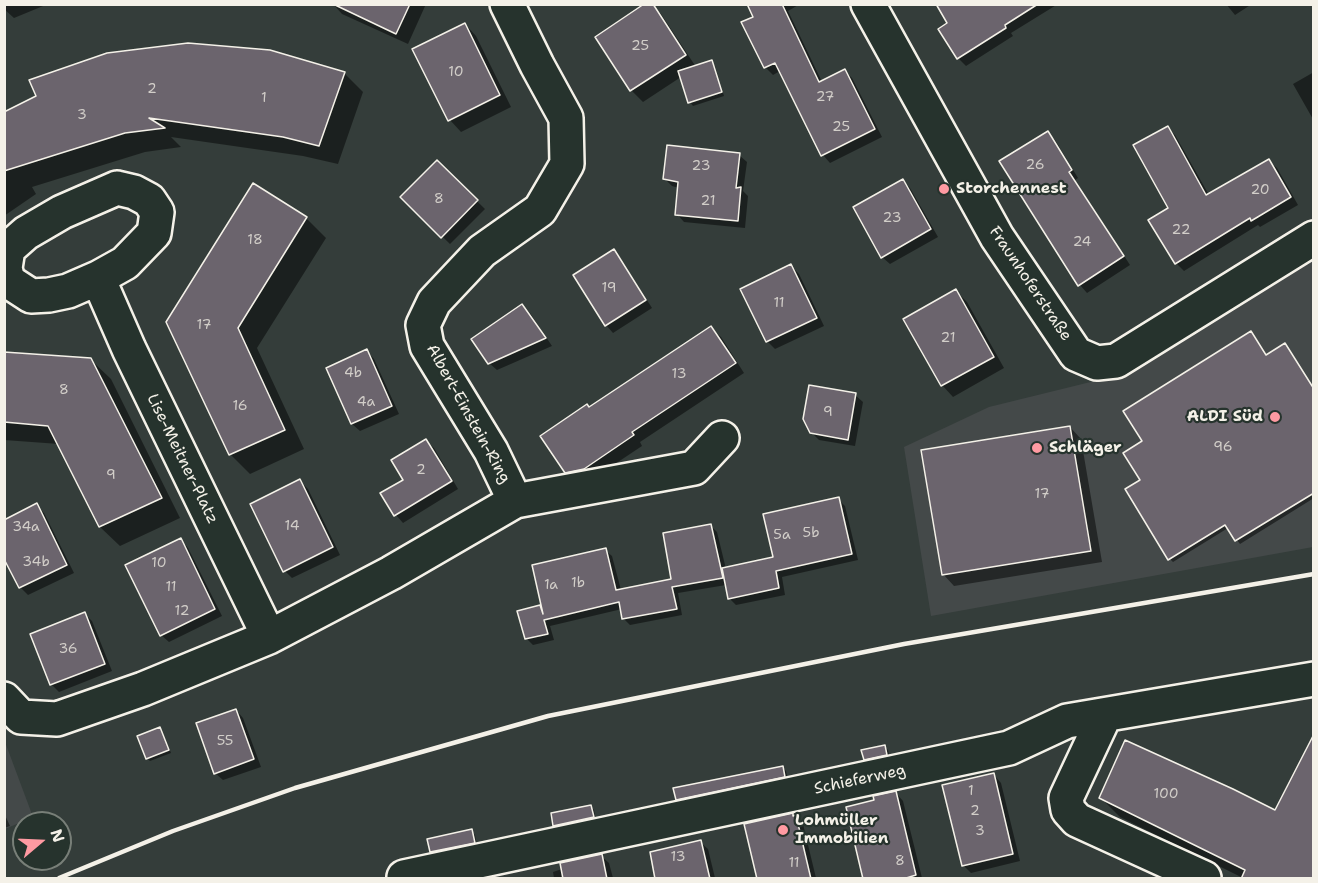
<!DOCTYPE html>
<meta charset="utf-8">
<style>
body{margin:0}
#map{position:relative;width:1318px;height:883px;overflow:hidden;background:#343d3a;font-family:"Shantell Sans",sans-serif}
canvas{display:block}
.frame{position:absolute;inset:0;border:6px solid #f4f1e8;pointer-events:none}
.north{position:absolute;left:12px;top:811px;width:60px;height:60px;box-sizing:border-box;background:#26332d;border:2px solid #787f78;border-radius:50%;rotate:71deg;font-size:16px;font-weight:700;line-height:24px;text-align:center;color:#f4f1e8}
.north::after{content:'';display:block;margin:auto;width:21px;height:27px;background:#ff9aa2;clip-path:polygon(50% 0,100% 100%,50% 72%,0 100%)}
</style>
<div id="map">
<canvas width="1318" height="883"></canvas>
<div class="frame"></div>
<div class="north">N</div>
</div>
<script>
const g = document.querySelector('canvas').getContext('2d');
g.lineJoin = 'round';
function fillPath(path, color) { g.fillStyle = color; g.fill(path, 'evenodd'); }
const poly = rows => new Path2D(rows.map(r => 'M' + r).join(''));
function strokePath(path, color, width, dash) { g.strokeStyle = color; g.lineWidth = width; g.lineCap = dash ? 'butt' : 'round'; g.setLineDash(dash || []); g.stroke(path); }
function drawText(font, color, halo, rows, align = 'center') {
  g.font = font + ' "Shantell Sans",sans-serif'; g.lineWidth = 4.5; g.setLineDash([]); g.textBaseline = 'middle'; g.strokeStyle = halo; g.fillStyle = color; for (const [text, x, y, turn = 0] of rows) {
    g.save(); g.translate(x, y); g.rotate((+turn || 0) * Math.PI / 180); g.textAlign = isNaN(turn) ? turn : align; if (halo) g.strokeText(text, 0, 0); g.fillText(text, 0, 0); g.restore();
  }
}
fillPath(poly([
 [1313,253,1313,547,931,616,904,447,989,407,1119,375],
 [5,742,33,817,5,829,4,829]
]), '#444949');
fillPath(poly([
 [4,4,48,4,14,18,4,9],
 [333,4,426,4,408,44,342,14],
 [652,4,661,14,696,67,711,62,715,66,724,96,693,106,690,102,681,77,643,102,631,90,597,37],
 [749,4,800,4,788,11,822,82,845,71,852,78,882,137,830,163,823,155,780,71,773,75,765,67,755,18],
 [937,4,1058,4,1011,33,1013,36,966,66,958,58,940,30,949,23],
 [1226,4,1252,4,1235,15],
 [465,24,476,36,511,107,461,132,450,120],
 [1314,72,1314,121,1293,84],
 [344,73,363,92,338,164,303,156,171,137,181,147,145,152,32,187,36,194,4,216,4,113],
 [1168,128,1175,135,1209,195,1269,161,1277,168,1298,205,1260,227,1258,225,1184,271,1176,263,1150,221,1170,208],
 [1048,133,1055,140,1078,178,1075,180,1130,265,1087,293,1080,285,1001,161],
 [739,155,747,162,743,191,748,196,745,228,684,222,677,214,679,188,672,186,665,179],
 [437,162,485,209,450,244,402,197],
 [903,181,910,188,938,237,890,264,882,257],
 [306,218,326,238,257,348,304,449,250,474,230,454,167,322],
 [613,251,621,259,652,308,613,333,606,325],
 [791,266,799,274,824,326,775,349,767,341,742,289],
 [956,291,967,302,1004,368,953,397,942,385],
 [522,306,530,313,552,346,497,370,489,363],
 [711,328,721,337,744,373,640,442,642,446,594,478,576,482,566,472,589,409],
 [1251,333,1267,356,1285,345,1314,389,1314,498,1240,544,1228,528,1173,562,1170,559,1142,480,1144,441],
 [367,351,374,359,399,414,360,431,352,424,328,368],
 [4,354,91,360,111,379,180,518,120,546,100,527,59,444,4,440],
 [855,395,863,402,855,446,819,440,811,432],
 [1070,427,1081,439,1102,562,954,586,943,574],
 [426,441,434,448,458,489,403,523,396,515,382,494,405,480],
 [300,481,308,489,340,555,292,578,285,571],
 [838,499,845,506,858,560,782,577,785,595,736,605,729,598,726,585,678,593,682,615,630,625,623,618,622,609,550,626,554,640,533,645,526,638,540,607,543,610,605,550,612,556,621,590,673,581,711,526,717,532,726,569,774,558],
 [36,505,44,513,74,573,28,595,20,587],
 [181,540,188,548,222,616,169,642,161,635],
 [85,614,92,621,112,671,59,692,51,684],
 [236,710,243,718,261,767,223,780,215,773],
 [160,729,163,733,171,753,150,761,147,758],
 [884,746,888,750,890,758,869,763,865,759],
 [782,767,786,771,788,780,681,803,677,799],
 [994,775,1001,783,1020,861,971,873,963,865],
 [896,793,903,801,922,878,864,878,876,801],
 [1101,798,1275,813,1243,878,1120,817],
 [590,806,594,810,596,821,558,829,555,825],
 [4,813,10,826,4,828],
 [792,815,803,824,816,878,758,878],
 [471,831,475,835,477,846,449,852,446,848],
 [700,842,708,849,715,878,657,878],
 [601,856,609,863,613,878,554,878,553,872]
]), '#0007');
const building = poly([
 [333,4,410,4,396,34,333,4],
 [644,4,653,4,686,55,630,91,595,37,644,4],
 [747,4,782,4,819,82,845,69,875,129,821,156,775,63,764,68,741,22,753,17,747,4],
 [936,4,1038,4,1005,25,1006,28,957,59,938,29,947,23,936,4],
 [465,23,500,95,448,121,412,49,465,23],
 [188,43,270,50,345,72,319,146,283,137,149,118,165,128,125,133,4,171,4,112,36,96,29,80,107,53,188,43],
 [712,60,722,92,688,103,678,71,712,60],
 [1168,126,1206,195,1269,159,1291,197,1251,221,1250,218,1175,264,1148,220,1168,208,1133,145,1168,126],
 [1048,131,1072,170,1069,172,1124,256,1078,286,999,161,1048,131],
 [667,145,740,153,736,188,741,187,738,221,675,215,678,182,663,179,667,145],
 [437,160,478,200,441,238,400,197,437,160],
 [903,179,931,229,881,258,853,207,903,179],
 [253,183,307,217,238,328,285,430,229,455,166,322,253,183],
 [614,249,646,300,605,326,573,275,614,249],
 [791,264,817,318,766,342,740,289,791,264],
 [956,289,994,357,941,386,903,319,956,289],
 [522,304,546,338,488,364,471,339,522,304],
 [711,326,736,363,632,432,634,435,584,469,565,473,540,436,587,404,589,407,711,326],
 [1251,331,1266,355,1285,343,1314,389,1314,493,1235,541,1225,525,1168,560,1125,489,1140,480,1123,453,1142,441,1123,411,1251,331],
 [367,349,392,406,351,424,326,368,367,349],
 [4,352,91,358,162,498,99,527,48,426,4,422,4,352],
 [809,385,856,393,848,440,810,433,803,419,809,385],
 [1070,426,1091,551,942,575,921,450,1070,426],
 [426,439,452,481,394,516,380,493,403,480,391,460,426,439],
 [300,479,333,547,283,572,250,504,300,479],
 [839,497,852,554,776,571,779,588,728,599,722,568,773,557,763,514,839,497],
 [37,503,67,565,19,588,4,559,4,520,37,503],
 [711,524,723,578,672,587,677,609,622,619,619,602,544,620,548,634,525,639,517,611,540,605,543,614,532,565,606,548,616,590,671,579,663,533,711,524],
 [181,538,215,609,160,636,125,565,181,538],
 [85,612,105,664,50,685,30,634,85,612],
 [236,709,254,759,214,774,196,723,236,709],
 [160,727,169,750,146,759,137,736,160,727],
 [1314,734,1314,879,1241,879,1245,870,1099,798,1125,740,1233,789,1275,810,1314,734],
 [885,745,887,755,864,760,861,750,885,745],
 [783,766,785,777,676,800,673,788,783,766],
 [994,773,1013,854,962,866,942,785,994,773],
 [896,791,916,875,903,879,863,879,846,807,874,800,873,796,896,791],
 [591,805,594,817,553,826,551,813,591,805],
 [793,813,793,816,796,815,811,879,757,879,744,824,793,813],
 [472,829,475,843,430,852,427,839,472,829],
 [701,840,710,879,655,879,650,852,701,840],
 [602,854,607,879,563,879,560,863,602,854]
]);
fillPath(building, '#6b646d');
strokePath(building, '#f4f1e8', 1.5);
const minor = poly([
 [868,4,997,237,1076,354,1097,363,1116,361,1314,238],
 [117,188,134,192,149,200,157,212,154,233,125,263,98,278,68,291,49,295,31,296,8,281,5,268,8,249,26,233,62,212,117,188],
 [98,278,129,349,269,637],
 [515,501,694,468,722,438],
 [4,699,21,717,57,719,143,689,269,637,391,573,515,501,491,451,427,346,423,325,434,302,482,251,540,210,567,164,566,118,537,65,507,4],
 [1105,715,1066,798,1068,810,1077,820,1204,878],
 [404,877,1009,748,1067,721,1314,679]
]);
strokePath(minor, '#f4f1e8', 38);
strokePath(minor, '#26332d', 33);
strokePath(poly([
 [59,878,173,831,295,788,548,716,904,644,1314,574]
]), '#f4f1e8', 4.5);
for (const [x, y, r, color] of [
 [944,189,6,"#ff9aa2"],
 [1275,417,6,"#ff9aa2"],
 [1037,448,6,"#ff9aa2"],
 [783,830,6,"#ff9aa2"]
]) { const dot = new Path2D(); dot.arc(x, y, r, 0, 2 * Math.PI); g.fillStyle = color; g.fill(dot); strokePath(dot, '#26332d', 2); }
drawText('14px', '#d2cec9', null, [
 ["25",640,46],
 ["10",456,72],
 ["2",152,89],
 ["27",825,97],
 ["1",264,98],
 ["3",82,115],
 ["25",841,127],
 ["26",1035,165],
 ["23",701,166],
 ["20",1260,190],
 ["8",439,199],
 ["21",708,201],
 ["23",892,218],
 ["22",1181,230],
 ["18",255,240],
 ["24",1082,242],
 ["19",609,288],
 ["11",779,303],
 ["17",204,325],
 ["21",948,338],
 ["4b",353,373],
 ["13",679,374],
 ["8",64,390],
 ["4a",366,402],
 ["16",240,406],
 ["9",828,412],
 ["96",1223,447],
 ["2",421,470],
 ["9",111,475],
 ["17",1042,494],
 ["14",292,526],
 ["34a",26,527],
 ["5b",811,533],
 ["5a",782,535],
 ["34b",36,562],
 ["10",159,563],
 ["1b",578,583],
 ["1a",551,585],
 ["11",171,587],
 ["12",182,611],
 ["36",68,649],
 ["55",225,741],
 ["1",971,791],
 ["100",1166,794],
 ["2",975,811],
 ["3",980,831],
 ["13",678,857],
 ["8",900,861],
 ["11",794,863]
]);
drawText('bold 16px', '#f4f1e8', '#26332d', [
 ["Storchennest",956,189],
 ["ALDI Süd",1263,417,"right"],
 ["Schläger",1049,448],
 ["Lohmüller",795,821],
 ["Immobilien",795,839]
], 'left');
drawText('16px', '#f4f1e8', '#26332d', [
 ["Fraunhoferstraße",1030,284,56],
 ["Albert-Einstein-Ring",468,414,61],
 ["Lise-Meitner-Platz",182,459,64],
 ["Schieferweg",860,780,-12]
]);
</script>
